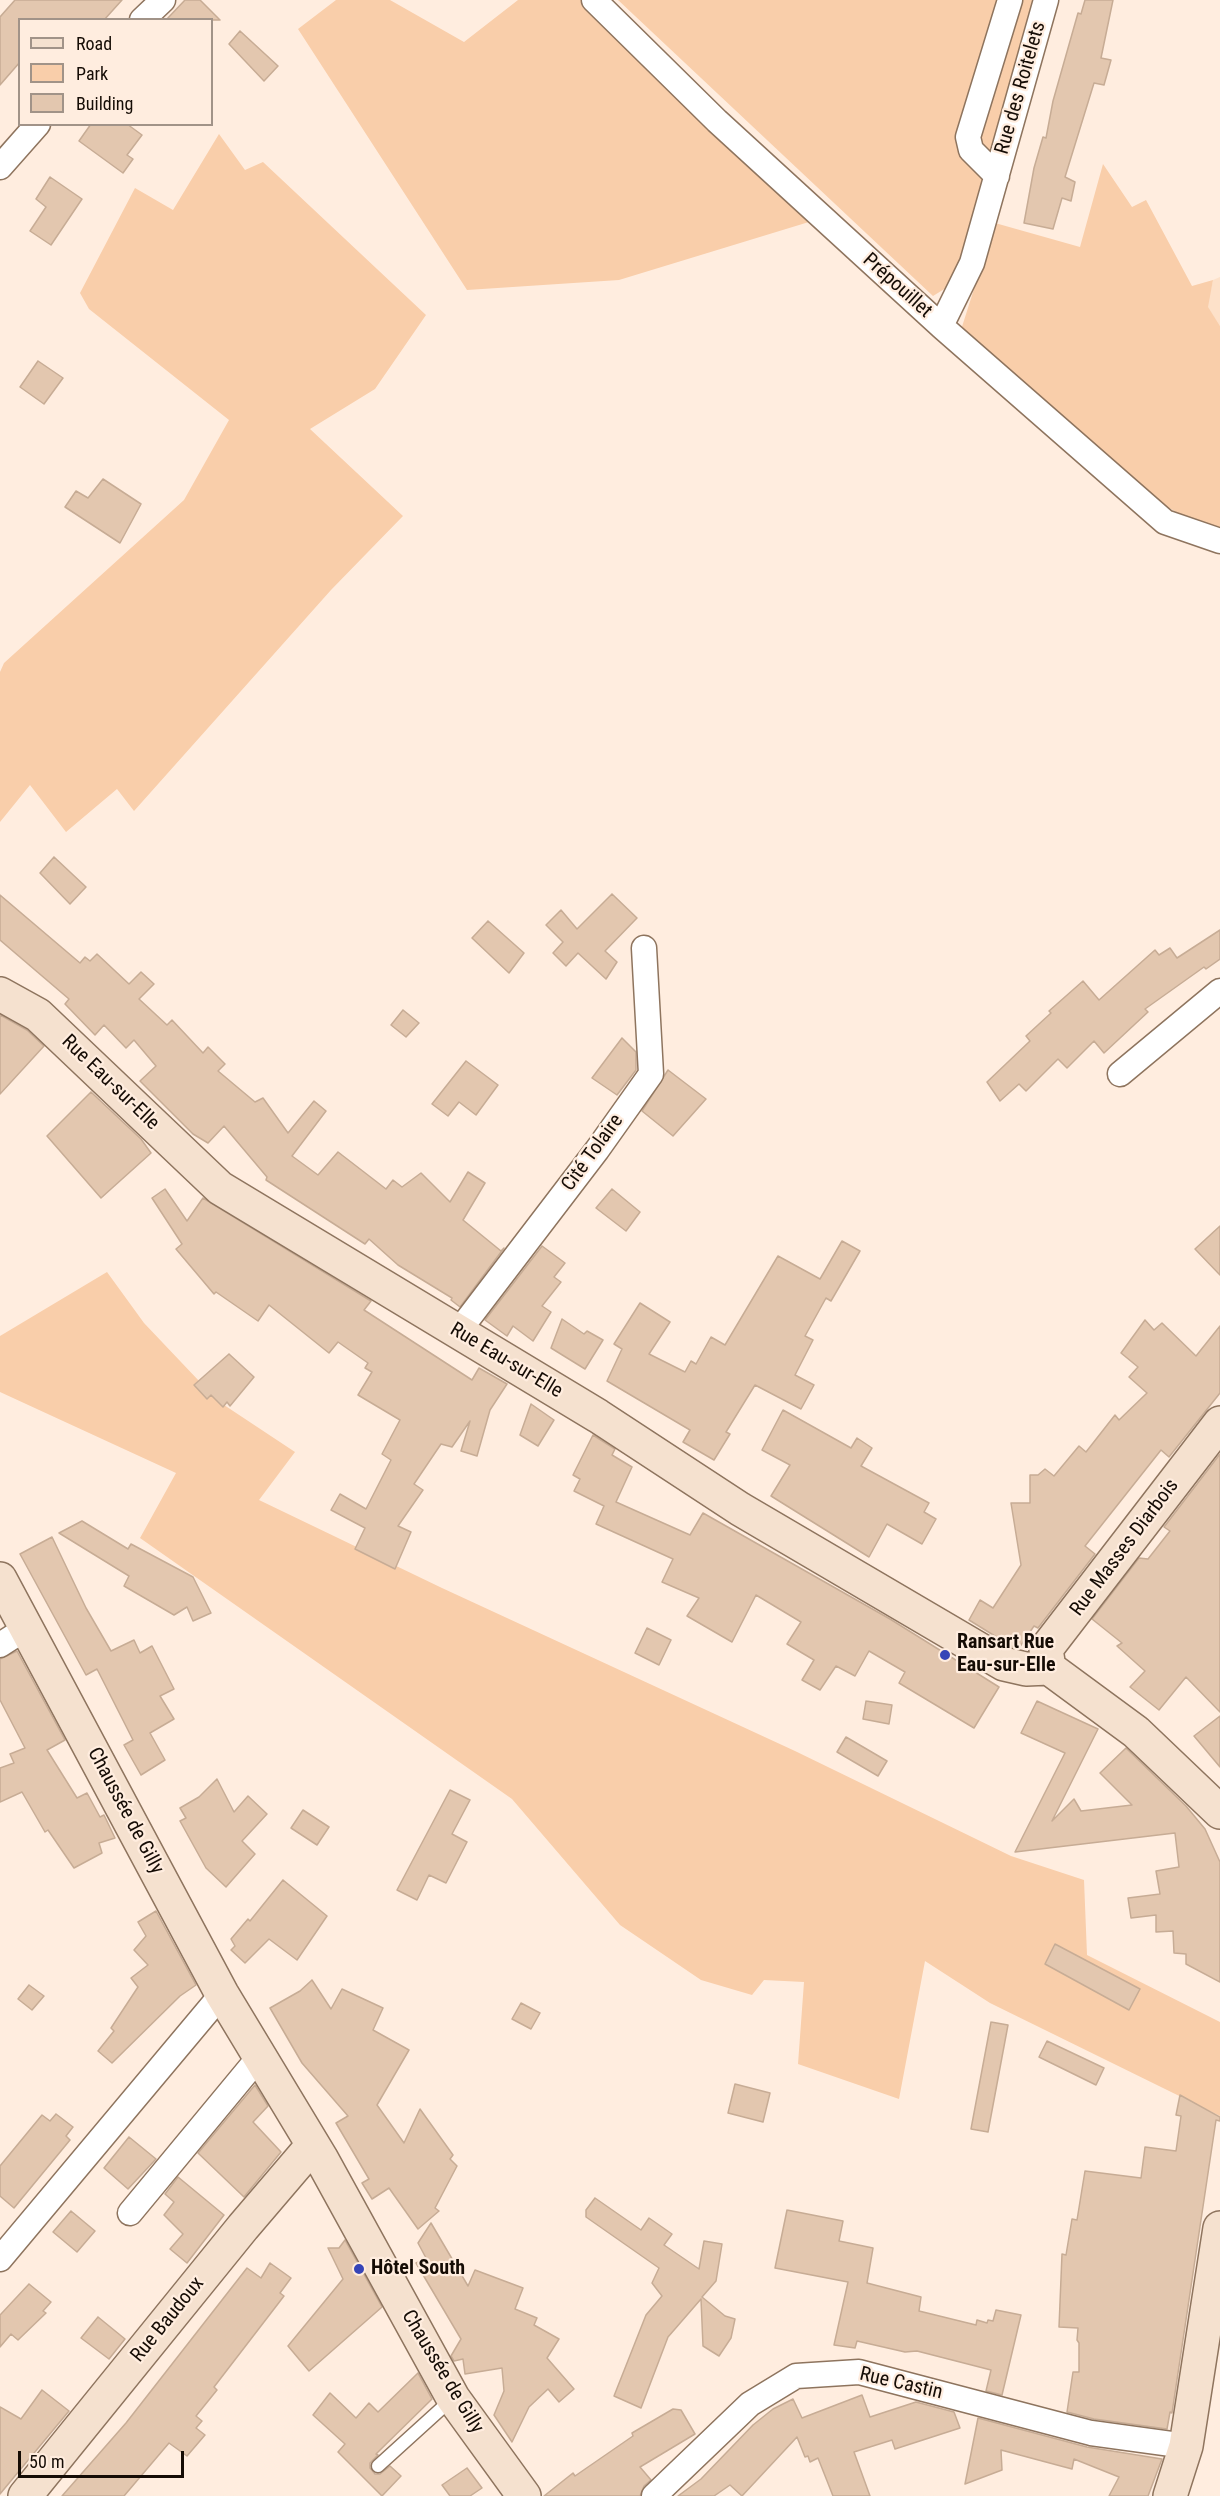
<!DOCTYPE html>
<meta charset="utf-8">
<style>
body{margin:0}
#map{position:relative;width:1220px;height:2496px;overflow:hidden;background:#ffeddf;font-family:"Roboto Condensed",sans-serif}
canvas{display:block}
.legend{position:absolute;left:18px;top:18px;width:195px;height:108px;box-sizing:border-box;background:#ffeddf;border:2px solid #a19388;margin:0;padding:8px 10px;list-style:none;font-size:18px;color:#150c05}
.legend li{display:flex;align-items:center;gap:12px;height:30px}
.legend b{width:30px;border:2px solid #a19388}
.scale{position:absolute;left:18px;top:2451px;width:166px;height:27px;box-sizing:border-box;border:3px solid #150c05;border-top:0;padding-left:8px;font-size:18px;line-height:21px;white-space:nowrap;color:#150c05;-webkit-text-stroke:4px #ffeddf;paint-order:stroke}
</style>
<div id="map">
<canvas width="1220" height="2496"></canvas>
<ul class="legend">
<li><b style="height:8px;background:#f5e1cf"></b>Road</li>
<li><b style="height:16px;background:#f9ceaa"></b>Park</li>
<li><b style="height:16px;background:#e3c7af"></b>Building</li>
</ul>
<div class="scale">50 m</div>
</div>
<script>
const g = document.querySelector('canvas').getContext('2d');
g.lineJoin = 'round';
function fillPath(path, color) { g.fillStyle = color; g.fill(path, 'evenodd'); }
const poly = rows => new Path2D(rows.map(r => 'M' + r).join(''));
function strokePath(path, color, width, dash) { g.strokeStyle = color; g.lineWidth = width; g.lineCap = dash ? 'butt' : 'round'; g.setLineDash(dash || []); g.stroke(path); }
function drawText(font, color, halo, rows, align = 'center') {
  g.font = font + ' "Roboto Condensed",sans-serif'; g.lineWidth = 4.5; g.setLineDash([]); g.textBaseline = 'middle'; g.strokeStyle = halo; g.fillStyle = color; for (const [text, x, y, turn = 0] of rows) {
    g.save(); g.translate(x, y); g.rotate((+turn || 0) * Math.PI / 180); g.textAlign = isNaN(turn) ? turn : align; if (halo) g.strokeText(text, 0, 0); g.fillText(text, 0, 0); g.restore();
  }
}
fillPath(poly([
 [1220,277,1220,326,1207,307,1213,280]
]), '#fde1c9');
fillPath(poly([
 [336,0,390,0,464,42,518,0,594,0,822,218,619,280,467,290,298,29],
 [618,0,1046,0,967,275,933,296],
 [219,134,245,170,263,162,426,315,375,389,310,429,403,516,331,590,134,811,117,789,66,832,30,785,0,822,0,672,4,663,184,500,229,420,89,309,80,293,135,188,173,210],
 [1103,164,1132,207,1146,200,1192,286,1213,280,1208,307,1220,326,1220,538,1144,493,960,333,995,223,1080,247],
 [107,1272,144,1323,218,1401,295,1452,259,1500,442,1588,795,1751,1011,1856,1084,1880,1087,1955,1220,2022,1220,2116,990,2003,925,1961,899,2099,798,2064,804,1982,764,1980,752,1995,701,1980,620,1925,512,1799,140,1538,176,1473,0,1392,0,1336]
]), '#f9ceaa');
const building = poly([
 [15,0,122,0,104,20,20,20,20,62,0,85,0,17,15,0],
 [185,0,200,0,220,20,166,20,185,0],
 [1085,0,1113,0,1101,58,1111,60,1104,85,1094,83,1065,177,1075,182,1071,201,1062,198,1053,229,1024,223,1034,168,1043,137,1046,138,1053,101,1078,13,1081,14,1085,0],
 [240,31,278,66,264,81,229,44,240,31],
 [91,124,127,124,142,135,127,155,133,159,123,173,79,141,91,124],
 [50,177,82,199,51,245,30,231,46,207,36,199,50,177],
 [38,361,63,378,44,404,20,387,38,361],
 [103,479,141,504,120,543,65,507,76,491,88,498,103,479],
 [54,857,86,887,70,904,40,873,54,857],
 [612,894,637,918,605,951,617,962,606,979,578,953,566,966,553,953,563,942,546,925,561,910,577,929,612,894],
 [0,895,80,963,85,957,90,961,97,954,129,984,141,972,154,984,139,999,167,1025,172,1020,203,1053,208,1047,225,1064,218,1071,255,1102,263,1098,288,1133,314,1101,326,1111,292,1156,318,1175,338,1152,386,1189,393,1180,402,1187,421,1173,450,1202,468,1172,485,1183,463,1220,501,1251,504,1248,460,1307,451,1300,452,1298,398,1265,369,1239,365,1244,266,1180,267,1177,224,1126,208,1143,193,1134,140,1081,156,1066,134,1040,126,1048,104,1025,95,1035,65,1004,69,999,0,940,0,895],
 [488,921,524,953,509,973,472,938,488,921],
 [1220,930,1220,959,1206,969,1204,967,1145,1009,1148,1012,1104,1053,1094,1041,1067,1068,1058,1059,1026,1091,1019,1084,1000,1101,987,1082,1030,1041,1026,1036,1051,1013,1049,1011,1083,981,1099,1000,1155,950,1159,955,1170,948,1177,958,1220,930],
 [403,1010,419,1023,406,1037,391,1025,403,1010],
 [0,1015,27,1030,44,1046,0,1094,0,1015],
 [622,1038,636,1052,636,1070,617,1095,592,1078,622,1038],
 [466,1061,498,1085,476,1115,459,1102,448,1116,432,1104,466,1061],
 [668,1070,706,1099,673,1136,642,1111,668,1070],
 [91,1092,141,1139,151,1153,101,1198,47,1136,91,1092],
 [165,1189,187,1221,203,1198,371,1301,364,1310,472,1380,479,1368,507,1384,490,1410,477,1456,461,1451,470,1421,452,1447,441,1444,414,1484,423,1490,398,1526,411,1532,395,1569,355,1549,365,1528,331,1510,340,1494,366,1509,391,1460,382,1454,400,1420,358,1395,372,1372,365,1368,368,1363,338,1342,329,1353,269,1305,258,1321,216,1292,214,1294,176,1249,182,1244,152,1198,165,1189],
 [612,1189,640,1212,626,1231,596,1208,612,1189],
 [1220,1226,1220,1275,1195,1249,1220,1226],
 [842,1241,860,1251,831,1301,826,1298,805,1336,813,1340,795,1375,814,1385,801,1409,755,1385,726,1432,730,1434,714,1460,683,1442,690,1430,607,1381,622,1349,614,1344,640,1303,670,1322,649,1354,685,1372,691,1361,696,1364,711,1337,725,1345,778,1256,820,1279,842,1241],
 [542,1246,565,1263,554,1277,561,1282,542,1306,551,1312,533,1341,513,1326,507,1336,485,1320,542,1246],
 [562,1319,584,1334,587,1331,603,1340,585,1369,551,1348,562,1319],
 [1145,1320,1154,1330,1162,1323,1196,1356,1220,1326,1220,1393,1169,1457,1161,1450,1085,1546,1095,1554,1038,1628,1034,1626,1019,1648,1011,1646,969,1620,980,1600,993,1608,1021,1565,1011,1503,1030,1503,1030,1475,1038,1475,1045,1469,1054,1476,1079,1446,1086,1452,1115,1415,1119,1420,1147,1393,1129,1377,1138,1367,1121,1353,1145,1320],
 [229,1354,254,1377,230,1406,227,1402,223,1407,211,1395,207,1399,194,1385,229,1354],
 [531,1404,554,1420,538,1446,520,1435,531,1404],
 [783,1410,851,1448,857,1438,872,1448,861,1466,929,1503,924,1512,936,1519,922,1544,887,1524,869,1557,771,1496,790,1465,762,1450,783,1410],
 [593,1435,615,1449,612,1455,632,1467,616,1502,690,1535,703,1513,890,1619,999,1687,974,1728,899,1683,905,1672,869,1651,855,1676,836,1666,820,1690,802,1680,814,1660,787,1644,801,1622,756,1595,732,1642,687,1616,699,1598,662,1582,673,1559,596,1524,604,1506,574,1491,580,1479,573,1475,593,1435],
 [1220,1454,1220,1712,1186,1677,1159,1710,1130,1687,1145,1671,1117,1646,1122,1643,1092,1619,1139,1558,1148,1559,1170,1531,1164,1527,1220,1454],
 [82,1521,128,1549,131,1544,193,1577,211,1613,193,1621,187,1607,174,1615,124,1586,129,1576,59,1533,82,1521],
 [52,1537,86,1608,111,1651,134,1640,140,1653,152,1646,174,1689,160,1696,174,1719,150,1733,165,1760,141,1775,124,1745,133,1740,97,1669,86,1675,20,1554,52,1537],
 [647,1628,671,1640,659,1665,635,1653,647,1628],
 [17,1651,65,1740,47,1750,77,1798,87,1793,100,1817,104,1815,115,1838,99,1843,102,1853,74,1868,48,1830,45,1832,22,1792,0,1802,0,1768,14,1763,10,1754,25,1748,0,1700,0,1659,17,1651],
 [866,1701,892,1705,889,1724,863,1719,866,1701],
 [1037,1701,1098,1729,1052,1821,1074,1799,1081,1811,1132,1805,1100,1773,1126,1748,1186,1806,1205,1829,1220,1862,1220,1982,1186,1964,1186,1954,1174,1953,1173,1931,1156,1932,1156,1915,1131,1918,1128,1898,1160,1894,1156,1871,1179,1867,1175,1833,1015,1852,1065,1753,1021,1733,1037,1701],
 [1220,1716,1220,1767,1194,1736,1220,1716],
 [846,1737,887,1761,878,1776,837,1752,846,1737],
 [217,1779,234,1812,248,1796,267,1814,242,1841,255,1854,226,1887,206,1868,180,1821,186,1818,180,1808,199,1797,217,1779],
 [450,1790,470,1800,452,1834,467,1842,446,1883,429,1875,417,1900,397,1890,450,1790],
 [303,1810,329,1827,317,1845,291,1828,303,1810],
 [283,1880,327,1916,297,1960,269,1939,245,1963,231,1950,235,1946,231,1939,248,1919,250,1921,283,1880],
 [156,1911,196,1985,180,1996,112,2063,98,2051,114,2031,111,2028,138,1987,131,1978,148,1965,134,1950,146,1936,138,1922,156,1911],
 [1055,1944,1140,1989,1129,2010,1045,1964,1055,1944],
 [312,1980,331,2009,342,1989,383,2008,373,2030,409,2050,377,2105,404,2143,420,2109,453,2155,450,2159,457,2166,435,2208,439,2211,418,2229,389,2188,372,2199,362,2183,369,2179,336,2123,348,2116,302,2063,270,2008,300,1991,312,1980],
 [29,1985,44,1996,32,2010,18,1999,29,1985],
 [521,2003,540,2013,531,2029,512,2019,521,2003],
 [991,2022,1008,2025,988,2132,971,2129,991,2022],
 [1047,2041,1104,2068,1096,2085,1039,2057,1047,2041],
 [735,2084,770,2093,763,2122,728,2113,735,2084],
 [255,2085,268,2106,253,2122,281,2152,244,2197,198,2153,255,2085],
 [1180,2095,1220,2117,1220,2121,1216,2120,1172,2413,1170,2412,1167,2429,1094,2419,1067,2412,1073,2372,1079,2372,1079,2343,1077,2340,1078,2328,1059,2327,1062,2254,1066,2255,1072,2219,1077,2220,1085,2171,1141,2178,1145,2147,1176,2151,1181,2116,1176,2115,1180,2095],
 [56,2114,73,2127,66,2136,70,2140,14,2208,0,2196,0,2166,42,2115,50,2121,56,2114],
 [129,2137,156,2159,128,2189,104,2168,129,2137],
 [178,2177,224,2215,187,2263,170,2249,183,2234,164,2215,174,2202,165,2194,178,2177],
 [595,2198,641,2230,649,2218,672,2234,664,2245,699,2269,704,2241,722,2244,716,2281,702,2297,725,2316,735,2319,731,2338,719,2356,703,2346,701,2299,668,2337,641,2408,614,2396,646,2315,662,2296,652,2283,659,2268,586,2217,586,2210,595,2198],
 [787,2210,843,2221,839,2241,873,2248,867,2283,921,2297,919,2311,976,2325,977,2320,987,2323,988,2320,993,2321,996,2310,1021,2315,1002,2395,986,2391,991,2370,917,2351,905,2352,857,2341,855,2348,834,2345,848,2282,775,2268,787,2210],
 [71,2211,95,2231,77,2252,53,2232,71,2211],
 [431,2223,468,2286,475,2270,523,2288,515,2309,537,2318,534,2325,559,2339,547,2358,574,2389,559,2402,548,2389,529,2407,512,2442,494,2415,504,2391,502,2368,465,2374,463,2359,454,2361,451,2356,461,2339,416,2263,426,2258,418,2243,431,2223],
 [345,2240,382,2307,309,2371,288,2346,343,2279,328,2248,339,2248,345,2240],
 [270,2263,291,2278,280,2293,284,2296,214,2387,217,2390,196,2416,202,2421,196,2428,205,2435,187,2456,169,2443,124,2496,62,2496,126,2423,247,2268,261,2278,270,2263],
 [29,2284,51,2302,43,2311,46,2313,18,2340,11,2334,0,2347,0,2315,29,2284],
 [98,2317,125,2339,109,2359,81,2338,98,2317],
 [418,2373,432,2399,376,2454,378,2455,370,2463,370,2468,375,2474,380,2474,390,2466,401,2476,382,2496,338,2452,345,2444,313,2415,330,2393,356,2418,369,2403,378,2412,418,2373],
 [42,2390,69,2411,0,2494,0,2407,21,2419,42,2390],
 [862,2395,870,2417,916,2402,954,2412,960,2428,895,2449,892,2440,854,2452,870,2496,833,2496,818,2458,810,2462,808,2456,805,2457,797,2437,742,2496,730,2485,714,2496,678,2496,701,2479,753,2425,773,2409,793,2399,802,2418,862,2395],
 [673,2409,681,2410,695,2434,640,2467,651,2480,644,2486,640,2496,544,2496,573,2473,575,2476,633,2436,632,2433,673,2409],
 [978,2418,1087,2447,1162,2459,1148,2496,1109,2496,1119,2477,1074,2459,1072,2469,1001,2450,1002,2470,965,2484,978,2418],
 [467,2468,482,2488,470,2496,450,2496,442,2485,467,2468]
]);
fillPath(building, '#e3c7af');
strokePath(building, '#c7ac95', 1.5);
const lane = poly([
 [378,2466,453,2398]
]);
const street = poly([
 [594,0,717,121,941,326,1165,522,1220,541],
 [142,20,163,0],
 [0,167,38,124],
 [997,176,971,150,968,137,1010,0],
 [941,326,972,263,1046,0],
 [1120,1074,1220,991],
 [458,1332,597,1150,651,1074,644,948],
 [0,1645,28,1627],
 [130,2213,260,2056],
 [0,2259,222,1994],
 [654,2496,750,2404,796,2376,859,2372,1091,2433,1186,2446]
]);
const secondary = poly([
 [0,994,38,1015,220,1188,598,1416,740,1509,1004,1664,1026,1669,1049,1668],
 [1220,1423,1046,1649,1049,1668,1136,1732,1220,1812],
 [0,1579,222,1994,321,2158,453,2398,524,2496],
 [25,2496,243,2227,313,2145],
 [1170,2496,1186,2446,1220,2228]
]);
strokePath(lane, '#8e745e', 15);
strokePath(street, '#8e745e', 27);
strokePath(secondary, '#8e745e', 36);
strokePath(lane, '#fff', 12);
strokePath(street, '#fff', 24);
strokePath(secondary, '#f5e1cf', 33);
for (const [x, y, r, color] of [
 [945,1655,6,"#3544b7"],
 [359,2269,6,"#3544b7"]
]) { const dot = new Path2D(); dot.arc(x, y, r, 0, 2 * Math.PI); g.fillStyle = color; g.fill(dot); strokePath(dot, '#ffeddf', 2); }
drawText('20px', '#150c05', '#ffeddf', [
 ["Rue des Roitelets",1021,88,-74],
 ["Prépouillet",897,286,42],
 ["Rue Eau-sur-Elle",110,1083,44],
 ["Cité Tolaire",593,1153,-54],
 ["Rue Eau-sur-Elle",506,1361,31],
 ["Rue Masses Diarbois",1125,1548,-53],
 ["Chaussée de Gilly",125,1811,62],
 ["Rue Baudoux",168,2320,-51],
 ["Chaussée de Gilly",442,2372,59],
 ["Rue Castin",901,2384,13]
]);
drawText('bold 20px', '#150c05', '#ffeddf', [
 ["Ransart Rue",957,1643],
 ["Eau-sur-Elle",957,1666],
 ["Hôtel South",371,2269]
], 'left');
</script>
